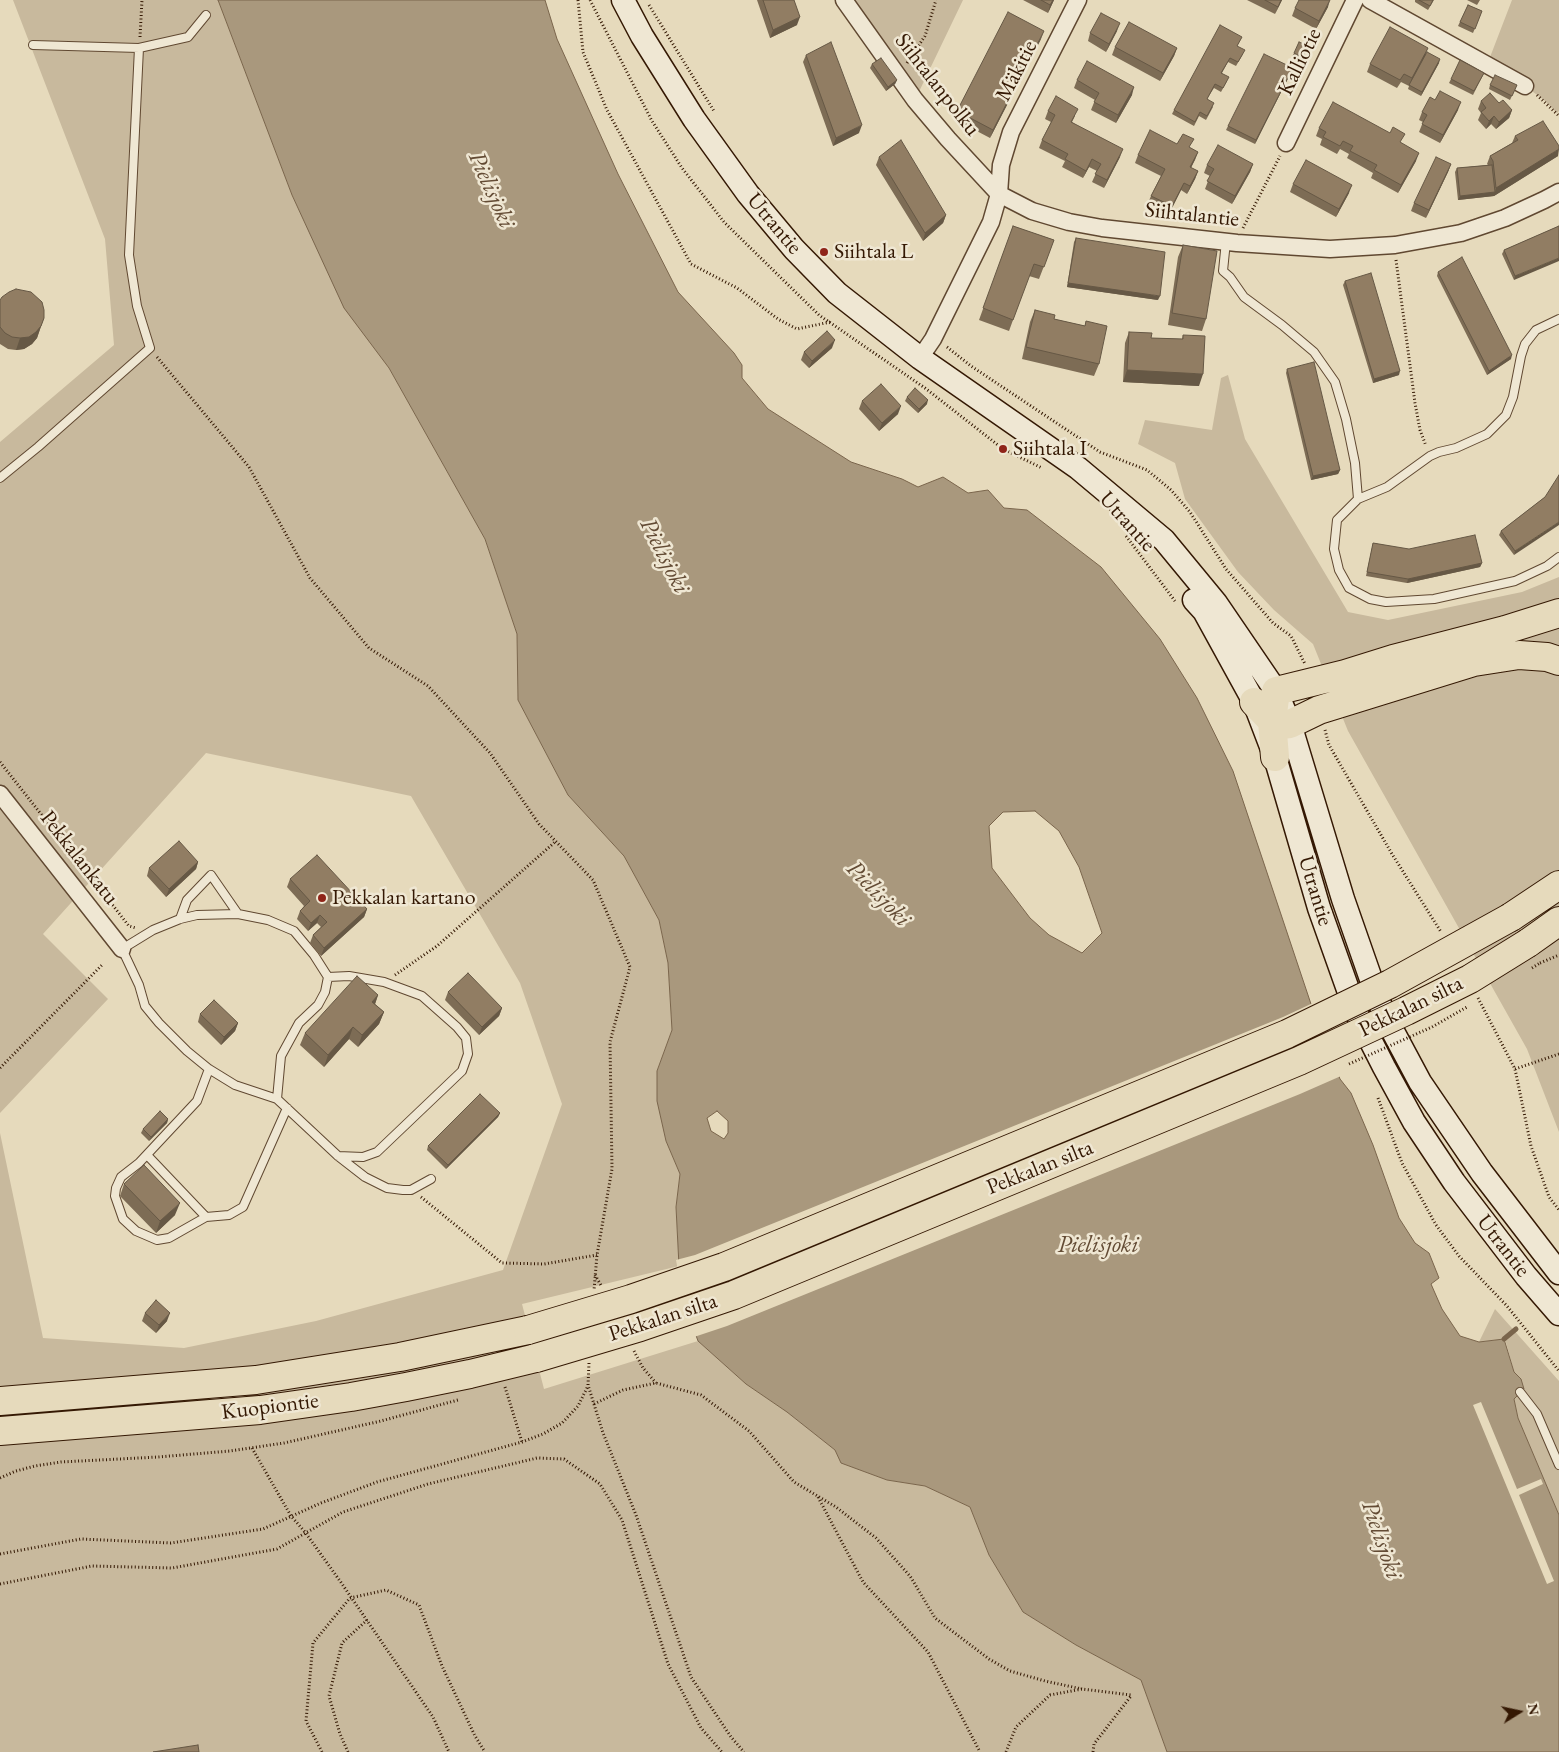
<!DOCTYPE html>
<meta charset="utf-8">
<style>
body{margin:0}
#map{position:relative;width:1559px;height:1752px;overflow:hidden;background:#e6dabc;font-family:"EB Garamond",serif}
canvas{display:block}
.north{position:absolute;left:1494px;top:1687px;width:50px;height:50px;-webkit-text-stroke:4px #efe7d3;paint-order:stroke;rotate:80deg;font-size:14px;font-weight:700;line-height:20px;text-align:center;color:#341803}
.north::after{content:'';display:block;margin:auto;width:18px;height:22px;background:#341803;clip-path:polygon(50% 0,100% 100%,50% 72%,0 100%)}
</style>
<div id="map">
<canvas width="1559" height="1752"></canvas>
<div class="north">N</div>
</div>
<script>
const g = document.querySelector('canvas').getContext('2d');
g.lineJoin = 'round';
function fillPath(path, color) { g.fillStyle = color; g.fill(path, 'evenodd'); }
const poly = rows => new Path2D(rows.map(r => 'M' + r).join(''));
function strokePath(path, color, width, dash) { g.strokeStyle = color; g.lineWidth = width; g.lineCap = dash ? 'butt' : 'round'; g.setLineDash(dash || []); g.stroke(path); }
function drawText(font, color, halo, rows, align = 'center') {
  g.font = font + ' "EB Garamond",serif'; g.lineWidth = 5; g.setLineDash([]); g.textBaseline = 'middle'; g.strokeStyle = halo; g.fillStyle = color; for (const [text, x, y, turn = 0] of rows) {
    g.save(); g.translate(x, y); g.rotate((+turn || 0) * Math.PI / 180); g.textAlign = isNaN(turn) ? turn : align; if (halo) g.strokeText(text, 0, 0); g.fillText(text, 0, 0); g.restore();
  }
}
fillPath(poly([
 [13,0,218,0,292,195,347,310,389,368,485,539,517,634,518,700,568,795,624,856,659,920,668,963,672,1030,657,1071,666,1141,680,1174,676,1207,679,1266,522,1304,544,1389,698,1341,746,1384,787,1412,835,1450,842,1463,887,1480,925,1486,970,1507,989,1555,1023,1612,1076,1645,1141,1680,1167,1752,0,1752,0,1133,43,1338,184,1348,316,1321,503,1270,562,1104,520,983,411,796,206,753,43,934,108,999,0,1113,0,442,114,345,105,239],
 [844,0,963,0,915,100],
 [1512,0,1559,0,1559,111,1557,113,1544,100,1525,86,1487,65],
 [1228,375,1245,439,1348,612,1388,620,1522,592,1559,577,1559,1132,1527,1049,1348,731,1313,644,1274,610,1238,572,1185,499,1175,463,1138,444,1145,420,1212,430,1221,378],
 [1495,1309,1559,1381,1559,1515,1518,1418,1514,1399,1520,1392,1521,1379,1514,1372,1505,1339,1479,1342]
]), '#c8b99d');
const water = poly([
 [218,0,545,0,557,39,618,174,678,292,734,353,742,365,742,378,768,409,851,462,902,479,918,487,943,477,968,493,988,490,1004,508,1027,510,1101,567,1160,639,1197,698,1233,771,1315,1016,1340,1079,1351,1093,1373,1145,1399,1218,1415,1243,1429,1253,1439,1278,1431,1284,1442,1309,1460,1336,1479,1342,1504,1339,1514,1372,1521,1379,1524,1389,1514,1399,1518,1418,1559,1515,1559,1752,1167,1752,1141,1680,1076,1645,1023,1612,989,1555,970,1507,925,1486,887,1480,841,1463,835,1450,787,1412,746,1384,698,1341,688,1313,679,1266,676,1207,680,1174,666,1141,657,1101,657,1071,672,1030,668,963,659,920,624,856,568,795,518,700,517,634,485,539,389,368,344,308,292,195,218,0],
 [1035,811,1059,831,1079,867,1102,933,1082,953,1049,935,1030,918,992,868,989,826,1003,812,1035,811],
 [717,1111,728,1121,728,1133,724,1139,711,1131,707,1118,717,1111]
]);
fillPath(water, '#a9987d');
strokePath(water, '#7a654c', 1);
fillPath(poly([
 [1313,1003,1324,1033,1297,1047,705,1287,682,1294,676,1260,695,1255,1283,1017],
 [1326,1039,1341,1076,1300,1094,727,1326,694,1337,686,1314,704,1293],
 [1481,1402,1517,1489,1541,1479,1543,1484,1519,1495,1554,1581,1547,1584,1473,1405]
]), '#e6dabc');
strokePath(poly([
 [1504,1339,1516,1329]
]), '#7a654c', 5);
const lane = poly([
 [33,45,139,48,188,37,206,15],
 [1226,241,1223,271,1230,277,1244,297,1282,325,1314,352,1335,382,1346,419,1355,463,1358,499],
 [1559,319,1536,330,1525,344,1521,356,1513,397,1506,415,1487,434,1456,448,1439,452,1430,456,1387,487,1358,499,1337,520,1334,549,1339,570,1349,588,1370,599,1386,602,1434,599,1515,581,1547,566,1559,557],
 [0,478,38,447,150,348,137,306,129,255,139,48],
 [238,914,268,920,294,931,314,955,328,977,325,992,318,1005,299,1023,281,1056,277,1099,235,1085,209,1069,187,1051,159,1023,145,1006,139,985,122,949,153,930,180,919,197,915,238,914],
 [180,919,187,900,211,875,238,914],
 [328,977,349,976,384,982,422,996,457,1027,466,1038,468,1054,462,1071,377,1152,363,1157,338,1156],
 [277,1099,338,1156,365,1177,387,1188,403,1190,411,1190,431,1179],
 [147,1155,206,1217,229,1215,243,1207,287,1108],
 [206,1217,169,1238,157,1240,136,1231,123,1219,115,1196,116,1188,121,1177,139,1163,197,1101,209,1069],
 [1520,1392,1537,1414,1559,1465]
]);
const street = poly([
 [844,0,915,100,948,139,999,194,1032,211,1069,222,1102,228,1237,243,1330,249,1395,245,1461,233,1505,218,1544,200,1559,192],
 [1370,0,1525,86],
 [1286,143,1355,0],
 [920,358,933,339,991,222,999,194,1001,165,1011,132,1078,0],
 [0,794,122,949]
]);
const secondary = poly([
 [623,0,642,36,694,119,748,194,794,249,837,293,920,358,1078,468,1164,540,1216,603,1276,691,1290,724,1343,899,1379,1002,1389,1024,1420,1082,1482,1173,1559,1273],
 [1194,600,1204,611,1254,702,1275,757,1319,908,1356,1012,1384,1067,1414,1122,1454,1182,1526,1276,1559,1314]
]);
const highway = poly([
 [1254,702,1272,721,1281,725,1290,724,1319,710,1474,662,1519,655,1547,657,1559,661],
 [1275,757,1272,721,1276,691,1345,674,1393,659,1505,630,1559,613],
 [1511,917,1559,885],
 [1528,943,1559,921],
 [0,1401,256,1380,400,1357,528,1330],
 [0,1431,260,1410,351,1397,406,1387,470,1374,536,1358]
]);
strokePath(lane, '#604831', 10);
strokePath(street, '#604831', 19);
strokePath(secondary, '#341803', 25);
strokePath(highway, '#341803', 30);
strokePath(poly([
 [578,0,583,52,607,110,691,264,737,288,778,319,797,329,830,322],
 [590,0,652,121,682,168,724,222,819,315,925,388,1003,449,1042,468],
 [649,5,714,111],
 [140,37,142,0],
 [907,63,925,36,936,0],
 [1537,95,1559,116],
 [1243,228,1280,156],
 [1396,260,1415,403,1420,430,1426,446],
 [947,347,971,366,1100,452,1147,470,1171,490,1190,512,1226,569,1273,623,1291,636,1305,664],
 [157,357,249,467,310,578,369,648,428,686,490,753,539,824,593,880,630,967,610,1042,612,1169,597,1255,594,1290],
 [1126,536,1175,601],
 [1325,730,1329,745,1392,854,1441,932],
 [0,762,129,926,136,928],
 [1540,963,1559,955],
 [395,975,437,946,555,842],
 [1478,998,1515,1069,1531,1146,1549,1197,1559,1210],
 [0,1068,103,964],
 [1515,1069,1559,1054],
 [1378,1098,1402,1163,1436,1225,1459,1256,1507,1306,1559,1371],
 [421,1197,502,1263,544,1264,597,1255],
 [595,1275,602,1287],
 [634,1351,643,1368,656,1383],
 [589,1363,588,1385,603,1433,636,1515,691,1677,731,1737,744,1752],
 [505,1387,522,1442],
 [594,1404,623,1390,656,1383,701,1395,749,1431,794,1482,836,1507,876,1538,910,1576,935,1618,989,1659,1010,1671,1045,1681,1082,1689],
 [252,1448,291,1516,305,1532,340,1581,433,1717,449,1752],
 [0,1478,16,1471,35,1466,61,1462,158,1457,230,1451,284,1443,381,1421,458,1400],
 [818,1497,863,1582,928,1652,980,1752],
 [0,1554,81,1539,171,1543,263,1529,321,1503,377,1482,522,1442,543,1434,562,1423,578,1406,588,1386],
 [0,1584,92,1566,172,1568,277,1549,343,1512,428,1484,537,1458,564,1459,600,1484,622,1520,668,1664,701,1728,722,1752],
 [322,1752,306,1721,313,1643,350,1598,386,1590,419,1605,442,1666,475,1736,485,1752],
 [348,1752,340,1734,329,1696,342,1643,367,1620],
 [1006,1752,1016,1727,1050,1695,1082,1689,1131,1695],
 [1093,1752,1094,1744,1131,1696]
]), '#341803', 3, [1, 2.5]);
strokePath(lane, '#efe7d3', 8);
strokePath(street, '#efe7d3', 16);
strokePath(secondary, '#efe7d3', 22);
strokePath(highway, '#e6dabc', 28);
const highwayBridge = poly([
 [528,1330,631,1299,724,1267,1287,1034,1390,984,1511,917],
 [536,1358,640,1327,734,1295,1299,1061,1406,1011,1470,979,1528,943]
]);
strokePath(highwayBridge, '#341803', 30, []);
strokePath(poly([
 [1532,968,1540,963],
 [1349,1064,1432,1027,1467,1007]
]), '#341803', 3, [1, 2.5]);
strokePath(highwayBridge, '#e6dabc', 28);
fillPath(poly([
 [757,0,794,0,797,25,770,38],
 [1023,0,1054,0,1048,13],
 [1247,0,1282,0,1275,14],
 [1415,0,1434,0,1428,10,1415,2],
 [1467,0,1480,0,1477,5],
 [1468,5,1482,11,1473,33,1458,26],
 [1328,7,1316,29,1292,16,1295,8],
 [1117,31,1106,52,1088,41,1090,33],
 [1242,37,1237,46,1243,54,1236,66,1228,62,1222,73,1227,81,1221,92,1214,88,1207,99,1213,107,1206,120,1199,116,1194,126,1172,114,1174,110],
 [1041,39,990,138,954,119,957,111],
 [1308,46,1302,62,1292,57,1294,53],
 [1115,47,1177,48,1174,56,1160,81,1112,55],
 [1426,54,1439,63,1421,96,1408,89,1409,86,1401,82,1397,88,1367,72,1370,64],
 [806,55,859,133,833,146,803,62],
 [872,64,897,80,895,84,886,91,870,68],
 [1291,72,1255,144,1226,130,1228,126],
 [1484,73,1473,95,1449,83,1451,79],
 [1077,80,1132,95,1116,123,1091,110,1095,100,1074,88],
 [1490,85,1517,85,1510,100,1489,89],
 [1481,101,1499,103,1512,110,1509,118,1496,129,1491,124,1486,129,1478,120,1481,113,1478,109],
 [1458,110,1440,143,1419,132,1423,122,1419,120,1422,112],
 [1048,111,1075,116,1072,122,1120,157,1104,188,1092,182,1097,171,1089,167,1083,178,1062,167,1065,161,1039,148,1042,140,1051,122,1045,119],
 [1319,128,1401,143,1416,161,1398,193,1371,178,1373,173,1347,158,1349,154,1340,149,1337,154,1320,145,1322,139,1316,136],
 [1515,136,1558,156,1494,196,1458,200,1455,172,1457,168,1488,165,1487,164,1490,156,1512,143],
 [1177,144,1190,148,1198,152,1191,168,1198,171,1195,179,1187,194,1181,190,1169,214,1148,203,1151,196,1161,176,1135,163,1138,155],
 [879,157,946,215,943,223,923,241,876,165],
 [1253,164,1250,172,1232,204,1205,189,1210,176,1204,173,1207,165],
 [1451,164,1448,172,1426,218,1411,211,1414,203],
 [1293,184,1349,193,1336,217,1290,192],
 [1013,226,1054,240,1039,279,1029,276,1009,331,979,320],
 [1559,226,1514,280,1502,254,1504,250],
 [1076,238,1158,300,1067,287,1074,242],
 [1183,245,1206,319,1202,331,1168,325,1178,257],
 [1438,272,1511,359,1487,375,1437,276],
 [1345,281,1399,375,1373,383,1343,285],
 [0,300,44,318,37,338,32,344,24,349,16,350,8,349,0,344],
 [1035,310,1054,319,1085,326,1086,321,1099,364,1094,376,1022,359,1030,322],
 [1129,332,1151,338,1182,339,1183,335,1199,386,1123,382,1125,343],
 [832,348,809,368,801,360,804,352],
 [1287,369,1340,470,1338,474,1311,480,1286,373],
 [907,397,927,404,918,413,905,401],
 [862,401,898,414,879,431,859,409],
 [1545,497,1514,555,1499,535,1501,531],
 [1373,543,1482,563,1480,567,1407,583,1366,576],
 [198,862,196,869,166,897,147,876,149,868],
 [290,879,367,909,364,917,321,956,310,943,313,935,321,927,317,923,308,931,297,919,300,911,304,906,287,887],
 [448,992,502,1008,499,1016,479,1035,445,1000],
 [378,995,375,1004,384,1012,379,1024,358,1047,349,1039,324,1067,300,1045,305,1033],
 [200,1014,238,1023,235,1031,221,1045,198,1022],
 [500,1113,498,1117,446,1169,427,1150,428,1146],
 [168,1119,167,1123,149,1141,141,1133,143,1129],
 [124,1184,175,1215,156,1233,120,1196],
 [145,1313,167,1321,156,1333,142,1321]
]), '#7d6c55');
fillPath(poly([
 [1053,0,1054,0,1048,13,1050,5],
 [1281,0,1282,0,1275,14],
 [1330,0,1328,7,1316,29,1319,21],
 [800,17,797,25,770,38,773,30],
 [1120,23,1117,31,1106,52,1109,44],
 [1044,31,1041,39,990,138,993,130],
 [1177,48,1174,56,1160,81,1163,73],
 [1428,48,1425,56,1409,86,1412,78],
 [1440,59,1439,63,1421,96,1422,92],
 [1293,68,1255,144,1256,140],
 [897,80,895,84,886,91,888,87],
 [1134,87,1132,95,1116,123,1118,115],
 [1461,102,1458,110,1440,143,1443,135],
 [1512,110,1509,118,1496,129,1499,122],
 [1494,116,1491,124,1486,129,1489,121],
 [862,125,859,133,833,146,836,138],
 [1123,149,1120,157,1104,188,1107,180],
 [1559,149,1558,156,1494,196,1458,200,1460,196,1495,192,1496,188],
 [1198,152,1195,160,1187,175,1190,167],
 [1419,153,1416,161,1398,193,1401,185],
 [1092,159,1089,167,1083,178,1086,171],
 [1253,164,1250,172,1232,204,1235,196],
 [1451,164,1448,172,1426,218,1429,210],
 [1198,171,1195,179,1187,194,1190,186],
 [1184,183,1181,190,1169,214,1172,206],
 [1352,185,1349,193,1336,217,1339,209],
 [946,215,943,223,923,241,925,233],
 [1559,258,1559,261,1514,280,1515,276],
 [1068,283,1160,296,1158,300,1067,287],
 [41,326,37,338,32,344,24,349,16,350,20,338],
 [835,340,832,348,809,368,812,361],
 [1512,355,1511,359,1487,375,1489,371],
 [1127,370,1203,374,1199,386,1123,382],
 [1400,371,1399,375,1373,383,1374,379],
 [928,400,927,404,918,413,919,409],
 [901,406,898,414,879,431,882,423],
 [1340,470,1338,474,1311,480,1313,476],
 [1559,522,1559,525,1514,555,1515,551],
 [1482,563,1480,567,1407,583,1408,579],
 [198,862,196,869,166,897,169,889],
 [367,909,364,917,321,956,324,948],
 [320,915,317,923,308,931,311,923],
 [378,995,374,1007,372,1002],
 [502,1008,499,1016,479,1035,482,1027],
 [384,1012,379,1024,358,1047,362,1035],
 [238,1023,235,1031,221,1045,224,1037],
 [353,1027,349,1039,324,1067,328,1055],
 [500,1113,498,1117,446,1169,448,1165],
 [168,1119,167,1123,149,1141,151,1137],
 [180,1203,175,1215,156,1233,160,1221],
 [170,1313,167,1321,156,1333,159,1325]
]), '#665845');
const building = poly([
 [763,0,794,0,800,17,773,30,763,0],
 [1041,0,1053,0,1050,5,1041,0],
 [1265,0,1281,0,1278,7,1265,0],
 [1299,0,1330,0,1319,21,1295,8,1299,0],
 [1419,0,1433,0,1430,6,1419,0],
 [1468,5,1482,11,1475,29,1460,22,1468,5],
 [1008,12,1044,31,993,130,957,111,1008,12],
 [1101,13,1120,23,1109,44,1090,33,1101,13],
 [1129,22,1177,48,1163,73,1115,47,1129,22],
 [1220,25,1242,37,1237,46,1245,50,1238,62,1230,58,1221,73,1229,77,1223,88,1215,84,1207,99,1214,103,1207,116,1200,112,1195,122,1174,110,1220,25],
 [1390,27,1428,48,1412,78,1404,74,1400,80,1370,64,1390,27],
 [831,42,862,125,836,138,806,55,831,42],
 [1299,42,1308,46,1303,58,1294,53,1299,42],
 [1427,52,1440,59,1422,92,1409,85,1427,52],
 [1264,54,1293,68,1256,140,1228,126,1264,54],
 [881,58,897,80,888,87,872,64,881,58],
 [1460,60,1484,73,1474,91,1451,79,1460,60],
 [1087,61,1134,87,1118,115,1094,102,1099,93,1077,80,1087,61],
 [1495,75,1517,85,1512,96,1490,85,1495,75],
 [1440,91,1461,102,1443,135,1422,124,1427,115,1422,112,1430,97,1435,100,1440,91],
 [1490,93,1499,103,1503,100,1512,110,1499,122,1494,116,1489,121,1481,112,1486,108,1481,101,1490,93],
 [1056,96,1078,109,1071,122,1123,149,1107,180,1095,174,1101,164,1092,159,1086,171,1065,159,1068,154,1042,140,1055,115,1048,111,1056,96],
 [1333,102,1390,133,1393,127,1405,134,1400,142,1419,153,1401,185,1374,170,1377,165,1350,151,1353,146,1343,141,1340,146,1323,137,1326,132,1319,128,1333,102],
 [1543,121,1559,146,1559,149,1496,188,1493,161,1490,156,1518,140,1515,136,1543,121],
 [1150,130,1177,144,1183,134,1194,139,1189,147,1198,152,1190,167,1198,171,1190,186,1184,183,1172,206,1151,196,1165,169,1138,155,1150,130],
 [901,140,946,215,925,233,879,157,901,140],
 [1218,145,1253,164,1235,196,1207,181,1214,169,1207,165,1218,145],
 [1436,157,1451,164,1429,210,1414,203,1436,157],
 [1306,160,1352,185,1339,209,1293,184,1306,160],
 [1492,165,1495,192,1460,196,1457,168,1492,165],
 [1013,226,1054,240,1044,267,1034,264,1013,320,983,308,1013,226],
 [1559,226,1559,258,1515,276,1504,250,1559,226],
 [1076,238,1165,252,1160,296,1068,283,1076,238],
 [1183,245,1217,251,1206,319,1172,313,1183,245],
 [1462,257,1512,355,1489,371,1438,272,1462,257],
 [1371,273,1400,371,1374,379,1345,281,1371,273],
 [16,289,31,292,42,302,44,310,44,318,41,326,36,332,29,337,20,338,12,337,5,333,0,327,0,300,2,297,9,292,16,289],
 [1035,310,1055,315,1054,319,1085,326,1086,321,1107,326,1099,364,1026,347,1035,310],
 [827,331,835,340,812,361,804,352,827,331],
 [1129,332,1152,333,1151,338,1183,339,1183,335,1205,336,1203,374,1127,370,1129,332],
 [1314,362,1340,470,1313,476,1287,369,1314,362],
 [881,384,901,406,882,423,862,401,881,384],
 [915,388,928,400,919,409,907,397,915,388],
 [1559,475,1559,522,1515,551,1501,531,1545,497,1559,475],
 [1475,535,1482,563,1408,579,1367,572,1373,543,1409,549,1475,535],
 [179,841,198,862,169,889,149,868,179,841],
 [317,855,367,909,324,948,313,935,327,922,320,915,311,923,300,911,310,901,290,879,317,855],
 [468,973,502,1008,482,1027,448,992,468,973],
 [357,976,378,995,372,1002,384,1012,362,1035,353,1027,328,1055,305,1033,357,976],
 [214,1000,238,1023,224,1037,200,1014,214,1000],
 [480,1094,500,1113,448,1165,428,1146,480,1094],
 [160,1111,168,1119,151,1137,143,1129,160,1111],
 [144,1165,180,1203,160,1221,124,1184,144,1165],
 [156,1300,170,1313,159,1325,145,1313,156,1300],
 [198,1745,199,1752,153,1752,198,1745]
]);
fillPath(building, '#917d63');
strokePath(building, '#665845', 1);
for (const [x, y, r, color] of [
 [824,252,5,"#8f2418"],
 [1003,449,5,"#8f2418"],
 [322,898,5,"#8f2418"]
]) { const dot = new Path2D(); dot.arc(x, y, r, 0, 2 * Math.PI); g.fillStyle = color; g.fill(dot); strokePath(dot, '#efe7d3', 2); }
drawText('22px', '#341803', '#efe7d3', [
 ["Kalliotie",1300,62,-64],
 ["Mäkitie",1017,71,-63],
 ["Siihtalanpolku",937,85,52],
 ["Siihtalantie",1192,215,6],
 ["Utrantie",774,224,50],
 ["Utrantie",1127,522,48],
 ["Pekkalankatu",79,858,52],
 ["Utrantie",1315,891,73],
 ["Pekkalan silta",1411,1007,-26],
 ["Pekkalan silta",1040,1168,-22],
 ["Utrantie",1503,1246,52],
 ["Pekkalan silta",663,1318,-18],
 ["Kuopiontie",270,1407,-7]
]);
drawText('22px', '#341803', '#efe7d3', [
 ["Siihtala L",834,252],
 ["Siihtala I",1013,449],
 ["Pekkalan kartano",332,898]
], 'left');
drawText('italic 24px', '#634b34', '#efe7d3', [
 ["Pielisjoki",491,190,66],
 ["Pielisjoki",664,556,63],
 ["Pielisjoki",878,894,46],
 ["Pielisjoki",1098,1245],
 ["Pielisjoki",1381,1540,71]
]);
</script>
